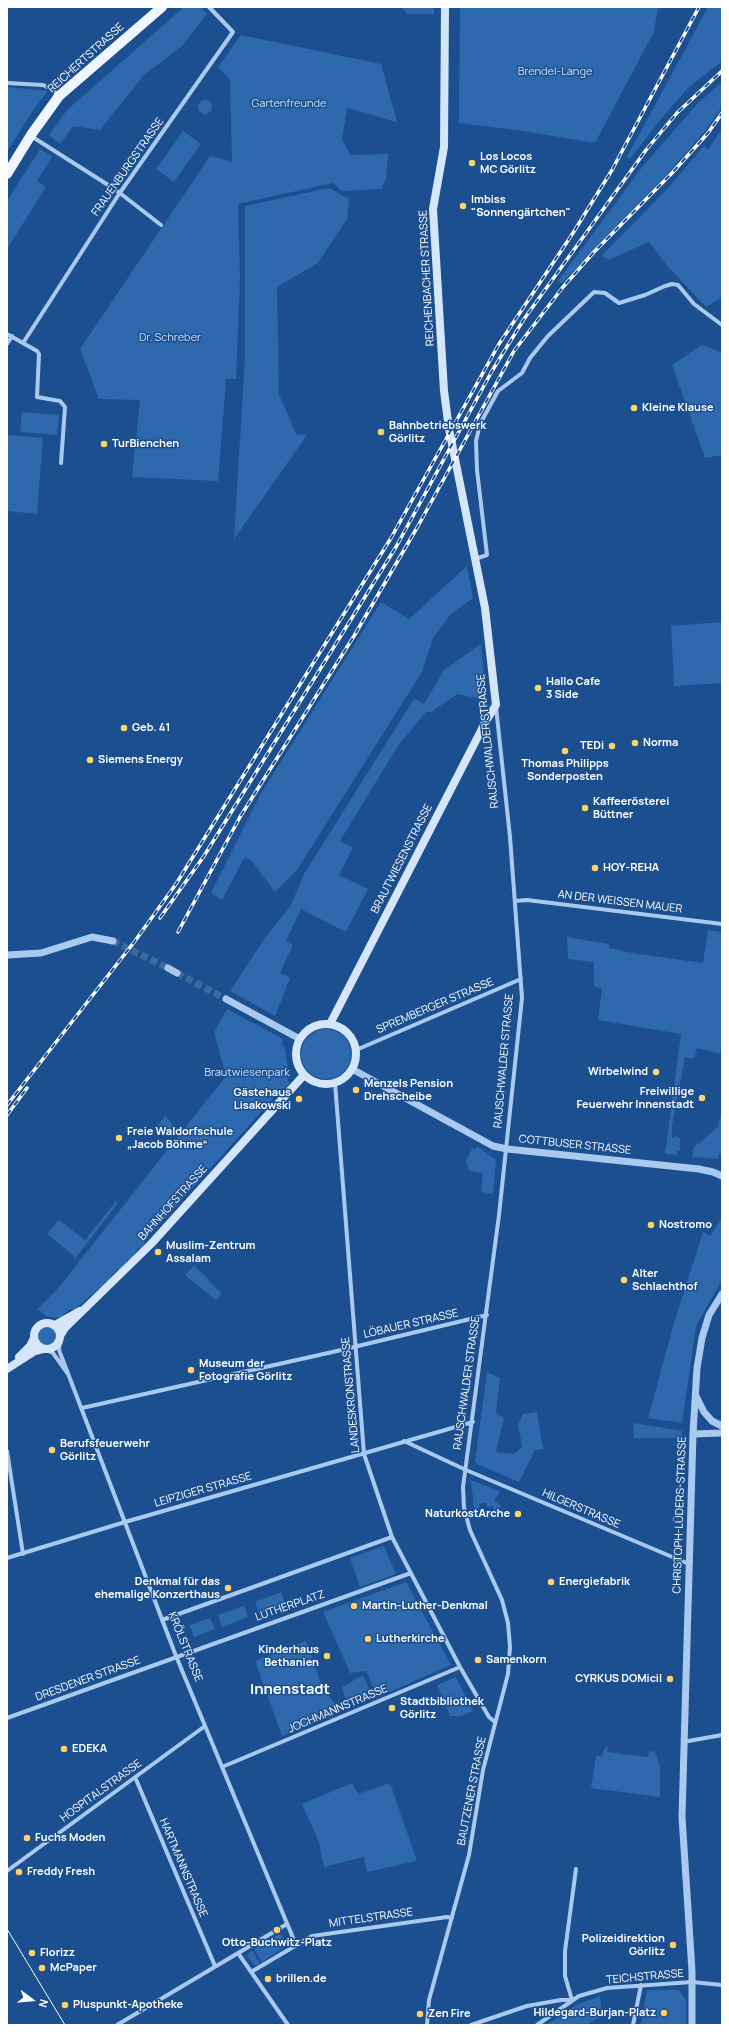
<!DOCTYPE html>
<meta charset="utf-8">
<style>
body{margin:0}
#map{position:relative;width:729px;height:2032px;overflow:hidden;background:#1b4f8f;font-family:Manrope,sans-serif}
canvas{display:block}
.frame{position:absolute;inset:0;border:8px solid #fff;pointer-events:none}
.north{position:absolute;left:12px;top:1980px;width:40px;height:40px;-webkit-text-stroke:3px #1b4f8f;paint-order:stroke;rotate:106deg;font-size:11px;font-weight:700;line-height:16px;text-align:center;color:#fff}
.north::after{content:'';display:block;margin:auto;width:14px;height:18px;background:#fff;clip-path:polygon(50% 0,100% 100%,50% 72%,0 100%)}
</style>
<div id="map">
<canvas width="729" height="2032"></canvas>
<div class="frame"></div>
<div class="north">N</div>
</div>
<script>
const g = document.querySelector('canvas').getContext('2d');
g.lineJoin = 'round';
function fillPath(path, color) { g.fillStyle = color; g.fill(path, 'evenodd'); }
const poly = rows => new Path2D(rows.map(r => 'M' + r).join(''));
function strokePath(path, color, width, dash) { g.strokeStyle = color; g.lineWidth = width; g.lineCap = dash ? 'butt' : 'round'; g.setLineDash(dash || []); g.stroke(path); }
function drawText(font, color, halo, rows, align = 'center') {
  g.font = font + ' Manrope,sans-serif'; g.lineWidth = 3; g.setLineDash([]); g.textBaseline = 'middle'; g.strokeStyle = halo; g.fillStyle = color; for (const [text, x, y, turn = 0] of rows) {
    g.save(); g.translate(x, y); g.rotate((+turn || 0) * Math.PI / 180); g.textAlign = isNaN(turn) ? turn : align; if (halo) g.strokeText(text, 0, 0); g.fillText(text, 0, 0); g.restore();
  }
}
fillPath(poly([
 [184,7,200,7,207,14,182,46,144,75,100,130,73,126,60,144,49,135,67,110],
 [401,7,434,7,434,14,408,14],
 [460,7,658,7,654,32,595,143,523,131,459,123],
 [708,7,722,7,722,61,688,88,660,120,630,159,627,157],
 [241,35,381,64,397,122,347,108,342,139,350,155,388,154,386,179,381,189,342,191,333,183,238,204,240,277,236,379,226,379,218,481,132,477,140,400,99,399,80,349,210,156,232,162,230,79,218,67],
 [722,82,722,107,706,130,670,171,562,283,558,281,643,166,697,104],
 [7,87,48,91,34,109,7,152],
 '198 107a7 7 0 1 1 14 0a7 7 0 1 1-14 0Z',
 [722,128,722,297,706,307,669,268,649,242,609,260,601,256,668,188,704,146,708,150],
 [183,131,201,144,174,182,156,169],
 [40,149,52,157,37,181,46,187,7,249,7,201],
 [329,188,349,199,347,219,318,263,277,287,279,394,296,434,307,435,234,539,245,357,245,206],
 [702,345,722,353,722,455,705,458,672,365],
 [22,412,59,415,57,435,20,432],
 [8,435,43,438,37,514,7,511],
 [467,566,473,598,450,615,433,638,422,672,297,870,275,892,251,860,244,858,222,900,211,893,260,795,381,602,409,619],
 [722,622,722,683,674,686,671,626],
 [481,644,486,700,457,694,431,712,426,712,399,744,340,841,353,847,339,875,368,889,346,932,301,909,286,941,293,945,280,973,290,978,275,1016,230,991,265,938,291,905,304,874,414,699,424,704,444,670],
 [708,930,722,932,722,1054,697,1048,694,1059,685,1057,672,1125,672,1137,675,1138,675,1135,680,1139,680,1151,677,1151,677,1155,665,1154,681,1034,598,1020,602,989,594,986,594,962,568,959,567,937,609,944,609,948,632,953,703,963],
 [227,1009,283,1039,282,1044,285,1049,289,1074,287,1079,290,1083,282,1092,280,1091,153,1232,152,1231,141,1249,139,1247,130,1260,128,1259,119,1271,118,1269,110,1277,111,1278,73,1311,70,1309,61,1317,56,1318,46,1316,37,1309,55,1292,226,1076,214,1032],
 '301 1054a25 25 0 1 1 50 0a25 25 0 1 1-50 0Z',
 [722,1111,722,1155,719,1154,718,1159,692,1157,694,1147,698,1143,699,1144,718,1126],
 [165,1116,172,1123,172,1126,170,1131,166,1134,155,1128],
 [477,1146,496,1160,493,1194,481,1192,483,1173,469,1171,466,1161,472,1148,475,1149],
 [116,1201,118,1203,75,1259,73,1255,47,1234,59,1220,85,1240],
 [722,1218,722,1280,696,1326,682,1423,648,1418,674,1323,703,1232,710,1236],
 [194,1265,222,1294,216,1300,185,1275],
 '38 1336a9 9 0 1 1 18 0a9 9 0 1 1-18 0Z',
 [487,1372,500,1378,496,1413,504,1418,496,1452,514,1454,522,1447,518,1424,523,1414,537,1412,543,1449,535,1450,519,1482,477,1464,475,1461],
 [633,1423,682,1431,681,1438,634,1438],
 [471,1480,500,1491,494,1501,501,1505,498,1511,494,1511,493,1506,487,1507,486,1503,483,1503,479,1504,480,1507,474,1509],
 [384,1546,396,1574,360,1587,350,1558],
 [406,1582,451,1665,378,1697,366,1671,350,1673,323,1612],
 [281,1592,285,1604,259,1613,255,1602],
 [244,1606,248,1617,222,1627,218,1615],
 [210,1618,215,1629,194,1637,190,1625],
 [306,1641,323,1689,342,1711,282,1736,255,1661],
 [363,1675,371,1693,365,1698,347,1703,342,1687],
 [456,1677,473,1711,461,1716,450,1716,437,1685],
 [606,1747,608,1747,607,1752,648,1757,649,1751,655,1752,660,1767,660,1797,591,1788,596,1756,602,1756,604,1750],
 [352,1783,358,1794,390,1783,417,1861,367,1872,364,1857,324,1867,319,1842,302,1804],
 [279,1934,282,1935,286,1946,262,1962,254,1949],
 [252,1950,260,1963,255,1966,247,1956],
 [647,1990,679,1990,686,2000,686,2025,641,2025],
 [600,1996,602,2016,588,2024,547,2025,576,2005]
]), '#2e69ad');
strokePath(poly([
 [113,941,168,968],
 [177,973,226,999]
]), '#3d69a0', 7, [7, 3.5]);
strokePath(poly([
 [7,83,43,85,53,90,59,96],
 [31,136,116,190,161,225],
 [7,334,37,351,39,354,37,397,60,401,65,407,61,463],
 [23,343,119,194,233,32,209,7],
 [7,344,12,336],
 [475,559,487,555,477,470,476,441,480,424,498,391,522,373,530,358,548,336,594,292,605,293,619,303,645,295,665,286,672,284,678,285,694,304,722,325],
 [515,901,527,900,722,924],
 [356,1050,521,979],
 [335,1083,364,1454,392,1537,460,1667,489,1717,495,1722],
 [60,1341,59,1350,176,1656,296,1945],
 [46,1350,53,1353,68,1374],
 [82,1408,337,1351,487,1315],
 [404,1441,466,1470,689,1564],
 [7,1451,23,1554],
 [7,1558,125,1522,473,1422],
 [162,1620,392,1537],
 [7,1718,411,1573],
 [683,1742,722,1735],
 [222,1767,460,1667],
 [135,1777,215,1966],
 [7,1871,205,1726],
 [238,1953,288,2025],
 [251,1972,312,1936,447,1917,452,1918],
 [117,2025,287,1924],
 [427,2025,429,2000,469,1855,483,1770,508,1674,510,1647,508,1623,502,1600,470,1530,464,1508,463,1487,499,1215,522,998,510,837,496,707],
 [471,2025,527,2006,561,2000,572,2000,565,1976,565,1951,576,1869],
 [537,2025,579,1996,607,1988,692,1982,722,1985],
 [633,2025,641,1985]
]), '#a9c9ee', 4);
strokePath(poly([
 [7,955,41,953,92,937,113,941],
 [168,968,177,973],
 [226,999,300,1039],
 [352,1069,493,1146,507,1149,699,1169,713,1172,722,1176],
 [696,1396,704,1412,712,1421,722,1426],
 [693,1434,722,1433],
 [692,2025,692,1971,682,1817,693,1434,697,1368,702,1338,709,1315,722,1294]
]), '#a9c9ee', 7);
strokePath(poly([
 '296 1054a30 30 0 1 1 60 0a30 30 0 1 1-60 0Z',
 [330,1024,486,721,496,705,485,608,449,429,444,391,433,209,444,147,445,7],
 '34 1336a13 13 0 1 1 26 0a13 13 0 1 1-26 0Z',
 [55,1325,80,1311],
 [60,1336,65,1328,151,1244,304,1075],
 [19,1357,30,1346,34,1338],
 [7,1369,35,1351,43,1349]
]), '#d6e6fa', 8);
strokePath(poly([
 [7,174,31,135,59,96,162,7]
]), '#f0f6ff', 10);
strokePath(poly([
 [7,1929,65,2025]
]), '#fff', 1);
const rail = poly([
 [160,918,204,856,396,547,492,371,524,319,646,150,677,113,722,71],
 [178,932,240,817,354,636,418,526,514,351,563,287,594,252,672,173,708,133,722,113],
 [7,1105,135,941,176,884,391,538,499,344,573,233,612,170,699,7],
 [7,1115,27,1088]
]);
strokePath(rail, '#fff', 3.5);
strokePath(rail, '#1b4f8f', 2, [6]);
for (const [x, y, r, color] of [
 [472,163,4,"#ffd166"],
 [463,206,4,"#ffd166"],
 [634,408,4,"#ffd166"],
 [381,432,4,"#ffd166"],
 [104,444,4,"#ffd166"],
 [538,688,4,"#ffd166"],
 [124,728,4,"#ffd166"],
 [635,743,4,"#ffd166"],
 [612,746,4,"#ffd166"],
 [565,751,4,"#ffd166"],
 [90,760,4,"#ffd166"],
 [585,808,4,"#ffd166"],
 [595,868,4,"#ffd166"],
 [656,1072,4,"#ffd166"],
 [356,1090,4,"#ffd166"],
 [702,1098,4,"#ffd166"],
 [299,1099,4,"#ffd166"],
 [119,1138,4,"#ffd166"],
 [651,1225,4,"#ffd166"],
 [158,1252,4,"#ffd166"],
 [624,1280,4,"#ffd166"],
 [191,1370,4,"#ffd166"],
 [52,1450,4,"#ffd166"],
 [518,1514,4,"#ffd166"],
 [551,1582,4,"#ffd166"],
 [228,1588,4,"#ffd166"],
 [354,1606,4,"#ffd166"],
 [368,1639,4,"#ffd166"],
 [327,1656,4,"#ffd166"],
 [478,1660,4,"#ffd166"],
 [670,1679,4,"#ffd166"],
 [392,1708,4,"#ffd166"],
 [64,1749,4,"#ffd166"],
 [27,1838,4,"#ffd166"],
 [19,1872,4,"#ffd166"],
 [277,1930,4,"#ffd166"],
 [673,1945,4,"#ffd166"],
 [32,1953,4,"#ffd166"],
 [42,1968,4,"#ffd166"],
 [268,1979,4,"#ffd166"],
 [65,2005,4,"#ffd166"],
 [664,2013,4,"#ffd166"],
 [420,2014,4,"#ffd166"]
]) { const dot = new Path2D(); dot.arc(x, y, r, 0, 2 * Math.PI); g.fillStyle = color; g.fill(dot); strokePath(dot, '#1b4f8f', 1.5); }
drawText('11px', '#fff', '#1b4f8f', [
 ["REICHERTSTRASSE",86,58,-42],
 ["FRAUENBURGSTRASSE",128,167,-55],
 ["REICHENBACHER STRASSE",427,278,-93],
 ["RAUSCHWALDER STRASSE",488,741,-96],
 ["BRAUTWIESENSTRASSE",402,859,-63],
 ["AN DER WEISSEN MAUER",620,902,7],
 ["SPREMBERGER STRASSE",435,1006,-23],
 ["RAUSCHWALDER STRASSE",504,1061,-85],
 ["COTTBUSER STRASSE",575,1145,6],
 ["BAHNHOFSTRASSE",173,1203,-48],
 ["LÖBAUER STRASSE",411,1324,-13],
 ["RAUSCHWALDER STRASSE",467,1383,-82],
 ["LANDESKRONSTRASSE",351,1395,-95],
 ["LEIPZIGER STRASSE",203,1490,-16],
 ["HILGERSTRASSE",581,1509,23],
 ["CHRISTOPH-LÜDERS-STRASSE",680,1515,-88],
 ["LUTHERPLATZ",290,1606,-19],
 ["KRÖLSTRASSE",185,1647,68],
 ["DRESDENER STRASSE",88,1679,-20],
 ["JOCHMANNSTRASSE",338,1709,-23],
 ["HOSPITALSTRASSE",101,1791,-36],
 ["BAUTZENER STRASSE",472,1791,-79],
 ["HARTMANNSTRASSE",183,1868,67],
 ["MITTELSTRASSE",371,1918,-8],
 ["TEICHSTRASSE",645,1977,-5]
]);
drawText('11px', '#cfe3fa', '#1b4f8f', [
 ["Brendel-Lange",555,72],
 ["Gartenfreunde",289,104],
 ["Dr. Schreber",170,338],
 ["Brautwiesenpark",247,1073]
]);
drawText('bold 11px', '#fff', '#1b4f8f', [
 ["Los Locos",480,157],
 ["MC Görlitz",480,170],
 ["Imbiss",471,200],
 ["\"Sonnengärtchen\"",471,213],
 ["Kleine Klause",642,408],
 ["Bahnbetriebswerk",389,426],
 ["Görlitz",389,439],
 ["TurBienchen",112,444],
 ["Hallo Cafe",546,682],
 ["3 Side",546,695],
 ["Geb. 41",132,728],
 ["Norma",643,743],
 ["TEDi",604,746,"right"],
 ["Siemens Energy",98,760],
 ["Thomas Philipps",565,764,"center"],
 ["Sonderposten",565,777,"center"],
 ["Kaffeerösterei",593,802],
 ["Büttner",593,815],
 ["HOY-REHA",603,868],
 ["Wirbelwind",648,1072,"right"],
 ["Menzels Pension",364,1084],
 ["Drehscheibe",364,1097],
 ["Freiwillige",694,1092,"right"],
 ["Feuerwehr Innenstadt",694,1105,"right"],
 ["Gästehaus",291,1093,"right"],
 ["Lisakowski",291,1106,"right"],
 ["Freie Waldorfschule",127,1132],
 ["„Jacob Böhme“",127,1145],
 ["Nostromo",659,1225],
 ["Muslim-Zentrum",166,1246],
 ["Assalam",166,1259],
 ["Alter",632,1274],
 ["Schlachthof",632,1287],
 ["Museum der",199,1364],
 ["Fotografie Görlitz",199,1377],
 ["Berufsfeuerwehr",60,1444],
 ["Görlitz",60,1457],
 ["NaturkostArche",510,1514,"right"],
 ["Denkmal für das",220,1582,"right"],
 ["ehemalige Konzerthaus",220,1595,"right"],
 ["Energiefabrik",559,1582],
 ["Martin-Luther-Denkmal",362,1606],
 ["Lutherkirche",376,1639],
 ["Kinderhaus",319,1650,"right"],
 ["Bethanien",319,1663,"right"],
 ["Samenkorn",486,1660],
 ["CYRKUS DOMicil",662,1679,"right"],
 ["Stadtbibliothek",400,1702],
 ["Görlitz",400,1715],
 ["EDEKA",72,1749],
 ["Fuchs Moden",35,1838],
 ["Freddy Fresh",27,1872],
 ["Polizeidirektion",665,1939,"right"],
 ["Görlitz",665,1952,"right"],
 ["Otto-Buchwitz-Platz",277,1943,"center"],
 ["Florizz",40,1953],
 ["McPaper",50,1968],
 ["brillen.de",276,1979],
 ["Pluspunkt-Apotheke",73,2005],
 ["Hildegard-Burjan-Platz",656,2013,"right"],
 ["Zen Fire",428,2014]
], 'left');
drawText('bold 15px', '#fff', '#1b4f8f', [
 ["Innenstadt",290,1690]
]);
</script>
